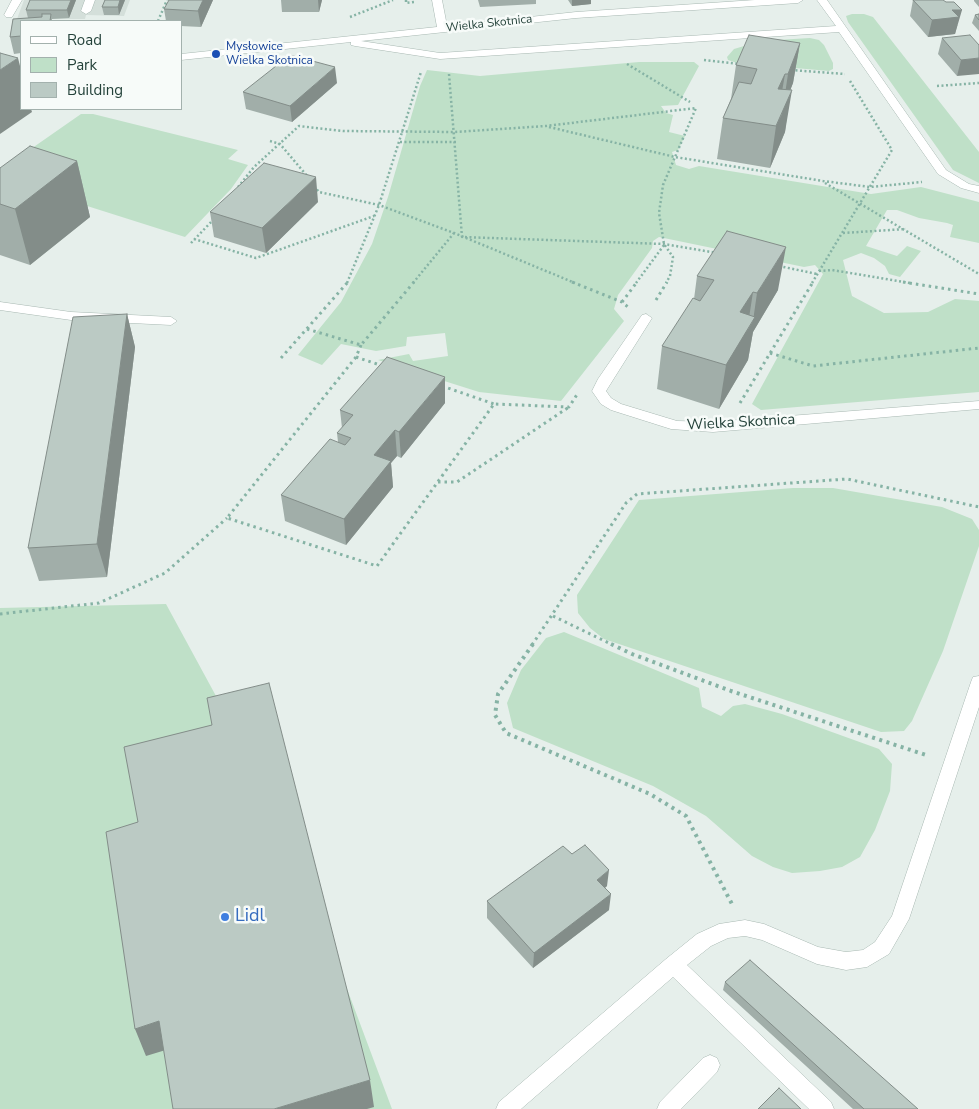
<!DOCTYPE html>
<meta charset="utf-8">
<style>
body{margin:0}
#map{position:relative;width:979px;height:1109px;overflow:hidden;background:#e6efeb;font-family:"Nunito Sans",sans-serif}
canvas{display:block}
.legend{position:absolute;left:20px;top:20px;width:162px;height:90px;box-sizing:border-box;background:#f7fbf9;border:1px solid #a3b1ad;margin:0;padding:6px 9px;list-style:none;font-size:15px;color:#24423a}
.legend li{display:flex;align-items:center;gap:10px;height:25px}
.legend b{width:25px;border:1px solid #a3b1ad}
</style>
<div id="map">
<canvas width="979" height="1109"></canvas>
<ul class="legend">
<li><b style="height:6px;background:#fff"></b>Road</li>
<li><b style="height:14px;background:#bfe0c8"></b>Park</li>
<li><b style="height:14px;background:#bbcac4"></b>Building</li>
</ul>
</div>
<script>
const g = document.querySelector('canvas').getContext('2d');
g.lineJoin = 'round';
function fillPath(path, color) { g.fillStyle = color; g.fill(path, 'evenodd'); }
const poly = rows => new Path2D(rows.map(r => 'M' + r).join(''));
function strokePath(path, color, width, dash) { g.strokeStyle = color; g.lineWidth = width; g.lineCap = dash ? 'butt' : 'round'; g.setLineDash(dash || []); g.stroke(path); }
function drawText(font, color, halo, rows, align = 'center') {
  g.font = font + ' "Nunito Sans",sans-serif'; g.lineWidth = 5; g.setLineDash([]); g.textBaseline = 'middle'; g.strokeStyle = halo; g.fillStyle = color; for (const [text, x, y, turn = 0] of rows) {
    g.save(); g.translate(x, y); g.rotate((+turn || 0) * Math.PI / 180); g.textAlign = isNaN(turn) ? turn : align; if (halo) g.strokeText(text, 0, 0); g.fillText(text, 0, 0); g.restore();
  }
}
fillPath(poly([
 [24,0,130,0,124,16,86,15,85,19,17,19]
]), '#d4dfda');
fillPath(poly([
 [852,14,864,14,873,17,979,152,979,183,953,170,848,22,846,16],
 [810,38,819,40,824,45,833,63,833,69,829,71,737,63,728,60,727,57,734,49,761,41],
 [639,62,694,62,699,66,678,105,661,106,666,113,673,115,669,132,685,136,678,150,672,152,676,165,689,169,699,166,871,194,921,187,979,202,979,243,950,237,953,225,947,223,919,218,897,210,887,210,866,246,897,256,907,246,921,251,900,277,889,274,885,266,874,258,861,253,843,260,852,296,884,313,928,312,955,299,979,301,979,392,761,410,752,404,823,274,815,265,804,267,659,237,653,241,652,248,618,295,614,309,624,321,561,401,479,392,378,360,409,354,413,361,448,356,445,333,407,337,406,346,376,351,341,344,322,365,298,355,341,302,372,244,388,197,420,86,427,70,480,76],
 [81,114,93,114,238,150,228,159,248,165,231,189,185,237,43,192,5,167],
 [793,488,833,488,942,507,972,519,979,530,979,546,943,651,912,721,904,731,881,732,604,639,590,628,578,613,577,595,639,500],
 [166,604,285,823,392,1109,0,1109,0,608],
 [564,632,699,688,702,707,721,716,733,706,745,704,782,714,879,749,892,764,890,791,875,830,860,857,842,867,820,871,792,873,773,867,752,856,706,816,653,786,513,728,507,703,521,670,546,638]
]), '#bfe0c8');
const minor = poly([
 [12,0,22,0,12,17,6,17,4,15,12,0],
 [85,0,95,0,91,11,86,14,81,11,85,0],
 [432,0,442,0,447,26,576,12,755,0,803,0,798,3,576,18,361,41,440,53,836,26,817,0,827,0,946,170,969,184,979,186,979,193,961,188,938,174,839,32,440,59,355,46,351,45,351,42,181,60,181,54,437,27,432,0],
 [0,302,71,312,171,317,177,321,171,325,71,320,0,310,0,302],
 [646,314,652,318,606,391,611,398,621,404,677,421,713,422,979,401,979,409,713,432,671,429,611,410,601,404,592,391,598,379,642,315,646,314],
 [979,676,979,707,909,919,889,954,867,967,846,970,817,964,762,940,745,936,728,938,711,946,687,965,831,1102,834,1109,809,1109,673,977,521,1109,496,1109,499,1102,666,959,697,934,719,924,745,920,764,924,818,947,846,952,863,950,875,942,892,916,971,682,973,677,979,676],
 [710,1055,717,1058,720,1065,717,1072,681,1109,657,1109,660,1102,703,1058,710,1055]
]);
strokePath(minor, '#a8b8b2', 1);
strokePath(poly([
 [406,0,406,3,415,2],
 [350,17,393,0],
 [158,21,167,0],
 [704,60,740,64],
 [627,64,690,102],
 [791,70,845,74],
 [449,74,462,237,664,244,717,253],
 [937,86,979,83],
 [549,127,675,157,823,181,870,187,922,182],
 [270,141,280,144,308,177],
 [400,142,456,142],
 [825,183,979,274],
 [314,186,319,192,379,205,454,233,575,283],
 [238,187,254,167,299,126,343,131,455,132,546,126,696,108,663,185,659,213,664,244,673,257,670,276,666,283],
 [843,233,906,229],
 [194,239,256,258,374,216],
 [191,243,213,220],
 [779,266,817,274],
 [819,271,832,270,910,283],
 [347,283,379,205,421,72],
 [413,283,454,233],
 [636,283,664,245],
 [812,283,892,150,850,81]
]), '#86b3a5', 2.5, [2, 2.5]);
strokePath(poly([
 [572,282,622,302,628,307],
 [903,282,979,294],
 [656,300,667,282],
 [622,302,637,282],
 [307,329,361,345,414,282],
 [361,345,356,357,227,518,377,566,494,404,569,407,578,393],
 [770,353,813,366,979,348],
 [356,357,383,366],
 [281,358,348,282],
 [442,386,494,404],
 [740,403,813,282],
 [438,482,457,482,569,407],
 [0,614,99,603,165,573,227,518],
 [553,616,613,645],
 [532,645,626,503,637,494,847,479,979,507]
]), '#86b3a5', 3, [2.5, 4]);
strokePath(poly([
 [533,644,498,694,495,715,506,733,650,794,686,816,733,906],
 [611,644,632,654,731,691,929,756]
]), '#86b3a5', 4, [3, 4.5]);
fillPath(minor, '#fff');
fillPath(poly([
 [30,0,76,0,69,18,52,19,52,21,21,21,21,53,14,54,10,37,13,19,28,18,26,10],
 [125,0,119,15,104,15,102,7],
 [213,0,201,27,181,26,181,21,166,21,164,9],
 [281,0,322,0,319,12,282,12],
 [478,0,536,0,536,4,480,7],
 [568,0,591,0,591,4,572,6],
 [913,0,958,26,957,26,955,34,928,37,910,16],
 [974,0,979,0,979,7,974,1],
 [979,14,979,31,972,23,975,15],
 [942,38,979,45,957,76,938,54],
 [800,43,793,83,790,90,785,132,770,168,717,159,723,118,731,99,736,65],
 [337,83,292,122,246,109,243,92],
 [77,161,90,217,30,265,0,255,0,168],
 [318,202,266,253,214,237,210,212],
 [697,276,778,290,753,332,748,360,719,409,657,389,662,346,694,299],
 [127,314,135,347,107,577,39,581,28,548],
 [445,403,401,458,397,456,391,463,393,487,346,545,285,521,281,495,338,442,337,433,342,428,340,410],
 [607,886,605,888,609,910,533,968,487,918,487,901],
 [725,982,918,1109,853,1109,723,990]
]), '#a1aea9');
fillPath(poly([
 [71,0,76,0,69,18,67,10],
 [120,0,125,0,119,15,118,7],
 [203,0,213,0,201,27,198,11],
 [318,0,322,0,319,12],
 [572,0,591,0,591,4,572,6],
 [952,10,962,10,955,34,928,37,932,20],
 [800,43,793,83,783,110,792,90,785,132,770,168,776,126,782,114,788,74],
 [18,58,21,70,21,109,31,109,32,112,0,134,0,70],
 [979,58,979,74,957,76,961,60],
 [335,67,337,83,292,122,290,106],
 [785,74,778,115,778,89],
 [77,161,90,217,30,265,15,209],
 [316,177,318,202,266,253,262,228],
 [786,247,778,290,753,332,748,360,719,409,726,365,740,312,753,292,747,331,753,321,757,293],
 [127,314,135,347,107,577,97,544],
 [445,377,445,403,401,458,399,432],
 [395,430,397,456,391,463,393,487,346,545,344,519,374,455],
 [609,870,607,886,595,896,597,880],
 [611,894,609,910,533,968,534,953],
 [159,1021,169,1049,146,1056,135,1029],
 [370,1080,374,1107,367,1109,274,1109]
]), '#838d89');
const building = poly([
 [30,0,71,0,67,10,26,10,30,0],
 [105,0,120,0,118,7,102,7,105,0],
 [169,0,203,0,198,11,164,9,169,0],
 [913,0,943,0,946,2,954,2,962,10,952,10,959,17,932,20,913,0],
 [42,14,51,14,50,21,21,21,21,36,10,37,13,19,42,17,42,14],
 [979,14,979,20,975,15,979,14],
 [749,35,800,43,788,74,785,74,778,89,792,90,776,126,723,118,739,82,751,84,757,69,736,65,749,35],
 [970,35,979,45,979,58,961,60,942,38,970,35],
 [0,53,18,58,0,70,0,53],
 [290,55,335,67,290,106,243,92,290,55],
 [30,146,77,161,15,209,0,204,0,168,30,146],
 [264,163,316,177,262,228,210,212,264,163],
 [727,231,786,247,757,293,753,292,740,312,755,317,726,365,662,346,693,298,700,301,714,280,697,276,727,231],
 [127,314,97,544,28,548,73,317,127,314],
 [387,357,445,377,399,432,395,430,374,455,391,461,344,519,281,495,330,439,345,445,351,438,337,433,353,415,340,410,387,357],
 [269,683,370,1080,274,1109,173,1109,159,1021,135,1029,106,832,138,822,124,747,212,725,207,698,269,683],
 [585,845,609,870,597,880,611,894,534,953,487,901,563,846,572,854,585,845],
 [750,960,918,1109,864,1109,725,982,750,960],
 [779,1088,801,1109,758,1109,779,1088]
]);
fillPath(building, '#bbcac4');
strokePath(building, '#838d89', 1);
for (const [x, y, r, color] of [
 [216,54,5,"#1a4fb4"],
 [225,917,5,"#3f7fe0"]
]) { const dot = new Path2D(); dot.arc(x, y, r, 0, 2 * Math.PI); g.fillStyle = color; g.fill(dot); strokePath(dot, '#f7fbf9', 2); }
drawText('12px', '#24423a', '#f7fbf9', [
 ["Wielka Skotnica",489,24,-6]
]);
drawText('12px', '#164399', '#f7fbf9', [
 ["Mysłowice",226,47],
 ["Wielka Skotnica",226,61]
], 'left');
drawText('15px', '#24423a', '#f7fbf9', [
 ["Wielka Skotnica",741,423,-3]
]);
drawText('18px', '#366cbe', '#f7fbf9', [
 ["Lidl",235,917]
], 'left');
</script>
